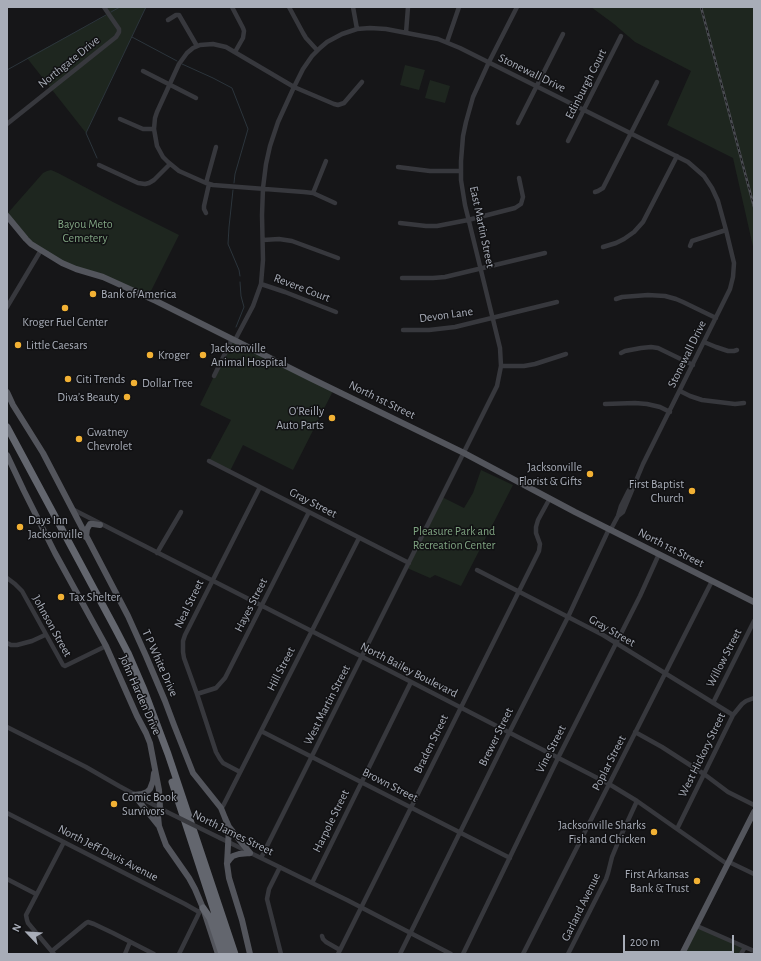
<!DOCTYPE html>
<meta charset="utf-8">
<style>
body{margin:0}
#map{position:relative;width:761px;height:961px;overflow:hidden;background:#161618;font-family:"Alegreya Sans",sans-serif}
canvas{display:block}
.frame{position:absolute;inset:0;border:8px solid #a8adb8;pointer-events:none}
.north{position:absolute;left:8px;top:913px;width:40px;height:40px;-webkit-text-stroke:3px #111113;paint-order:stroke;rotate:295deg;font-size:11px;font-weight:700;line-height:16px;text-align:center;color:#a8adb8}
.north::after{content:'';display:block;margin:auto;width:14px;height:18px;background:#a8adb8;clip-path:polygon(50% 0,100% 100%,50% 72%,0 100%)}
.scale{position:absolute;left:623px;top:935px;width:111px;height:18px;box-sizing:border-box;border:2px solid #a8adb8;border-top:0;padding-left:5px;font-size:12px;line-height:14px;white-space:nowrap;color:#a8adb8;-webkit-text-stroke:3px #111113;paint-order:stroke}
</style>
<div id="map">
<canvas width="761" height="961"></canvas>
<div class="frame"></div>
<div class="north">N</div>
<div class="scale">200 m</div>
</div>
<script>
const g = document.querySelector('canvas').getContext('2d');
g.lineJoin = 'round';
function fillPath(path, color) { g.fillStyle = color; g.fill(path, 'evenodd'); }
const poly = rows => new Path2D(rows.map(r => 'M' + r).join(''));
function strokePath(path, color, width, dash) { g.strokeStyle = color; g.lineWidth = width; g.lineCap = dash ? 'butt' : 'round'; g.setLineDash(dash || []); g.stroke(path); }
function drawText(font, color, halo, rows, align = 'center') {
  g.font = font + ' "Alegreya Sans",sans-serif'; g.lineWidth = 3; g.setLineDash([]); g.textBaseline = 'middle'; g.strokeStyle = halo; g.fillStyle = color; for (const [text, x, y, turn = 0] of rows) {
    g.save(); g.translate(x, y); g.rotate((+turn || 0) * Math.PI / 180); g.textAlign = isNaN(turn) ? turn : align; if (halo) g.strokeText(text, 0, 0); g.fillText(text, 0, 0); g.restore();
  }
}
fillPath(poly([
 [104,7,146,7,86,133,27,58,105,16,109,13],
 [591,7,754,7,754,251,733,158,667,125,691,71,635,42,614,24],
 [405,65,425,70,419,90,400,85],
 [430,80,450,86,445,103,425,98],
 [51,170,58,173,113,202,179,235,148,297,76,269,31,244,7,214,43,173,47,171],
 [232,339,334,389,293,470,243,445,230,471,209,461,231,420,200,405],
 [481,470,513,485,461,586,435,575,430,578,407,568,442,497,464,508,473,493],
 [697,926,744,947,741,954,682,954]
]), '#1e261f');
strokePath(poly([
 [111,12,120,7],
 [132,37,177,61],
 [182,64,213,78,232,88,248,129,235,174,234,183],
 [7,70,106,15],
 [97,158,86,133,146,7],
 [233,190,229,227,228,244,239,270,240,276],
 [236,327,244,307,241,296,240,282]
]), '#2c353c', 1);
strokePath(poly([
 [232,7,243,28,244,31,243,38,235,52],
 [289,7,303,33,306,38,317,50],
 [353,7,357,29],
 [168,20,176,15,179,15,197,46],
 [406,33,408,7],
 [447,42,459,7],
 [143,71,196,98],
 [120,119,143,129,154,129],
 [518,123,563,34],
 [7,124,116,37,119,32,119,29,110,16,104,7],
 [568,141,621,36],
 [99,165,138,183,145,184,149,183,154,180,170,164],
 [398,167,430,171,461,171],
 [206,183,216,147],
 [595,192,598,191,603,188,657,82],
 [313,193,326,161],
 [335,203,313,193,304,192,213,185,206,183,179,171,168,162,163,157,157,146,154,129,155,118,157,112,179,64,187,53,193,48,200,45,213,44,226,47,294,87,334,104,338,105,344,103,362,82],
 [206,213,204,209,204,206,209,184],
 [400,223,426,226,437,226,468,220,515,208,521,204,523,197,519,178],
 [263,240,279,239,292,241,338,258],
 [690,246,692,241,726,230],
 [603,247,616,243,624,239,634,232,643,222,677,156],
 [402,278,433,278,445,277,545,253],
 [261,284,285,292,336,312],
 [616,299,622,297,648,295,665,296,676,299,683,302,716,318],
 [7,307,41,250],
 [403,330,429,330,455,327,557,302],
 [235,340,253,306,261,284,263,260,262,215,263,188,266,164,270,146,278,122,294,87,303,69,312,56,320,48,327,42,342,34,357,29,370,28,386,29,438,39,460,48,688,162,704,176,712,188,718,201,726,230,734,263,733,277,730,289,643,464,623,512,618,516],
 [704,342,716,347,728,351,734,351,737,350],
 [621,353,625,351,641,348,651,347,658,348,693,365],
 [501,366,524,366,535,364,566,354],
 [214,376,232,339],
 [680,391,690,396,702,400,735,404,744,403],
 [605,404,635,403,647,404,660,407,670,412],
 [209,461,409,563],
 [74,510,390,671,609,784,637,801,727,864],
 [611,529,618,516,621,506,628,492,633,484],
 [157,553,181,512],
 [477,570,603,635,733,715],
 [7,578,15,584,22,591,63,665,65,666,106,646],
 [7,643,11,645,17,645,32,641,45,635],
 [197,694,216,688,225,678,309,512],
 [713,703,754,621],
 [7,727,86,767,119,786,167,812],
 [261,731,510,858],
 [635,732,662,747,704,774,728,792,754,805],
 [240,772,223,763,220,759,216,752,197,694,184,658,183,652,183,641,185,635,260,487],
 [221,808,223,806,359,538],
 [7,813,185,904,199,912],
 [677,829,733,715,742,704,746,701,754,698],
 [220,838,347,900,451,954],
 [261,858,497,386,501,366,500,348,465,205,461,180,461,161,463,136,466,122,473,97,489,62,517,7],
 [729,862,754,874],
 [280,867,269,889,267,899,281,954],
 [7,879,36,894],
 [312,883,411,682],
 [697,926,754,951],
 [322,936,323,939,326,942,340,950],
 [52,951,86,923,88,922,94,924,113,933,154,954],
 [54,954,28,923,27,920,26,915,64,842],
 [125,954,130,942],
 [179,954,200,911],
 [338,954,539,551,540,544,536,533,536,527,538,520,550,498],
 [400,954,509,733,568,617,609,529],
 [463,954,558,758,640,596,659,554],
 [523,954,712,581],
 [568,954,606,879,608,873,612,857,619,840,637,801],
 [741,954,745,947]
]), '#37383d', 4.5);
strokePath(poly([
 [7,216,26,239,31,244,62,263,76,269,103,277,156,301,310,378,464,453,575,512,754,602],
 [7,392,13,405,43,453,128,616,146,656,165,701,174,725,193,773,221,808,225,818,229,827,227,864,229,878,242,920,250,954],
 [7,455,24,491,55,553,106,646,137,716,146,733,150,743,159,790,160,808,158,816,159,826,166,845,189,878,195,889,203,908,218,954],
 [86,537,87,529,90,524,93,524,100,525],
 [134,795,142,794,147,792,150,789,153,781,154,773],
 [134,795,158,825],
 [229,827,250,853],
 [227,863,230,859,233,856,239,854,250,853],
 [682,954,754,812]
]), '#53555c', 6);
strokePath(poly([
 [7,427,115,628,128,653,144,690,168,754,235,954],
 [172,782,228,954],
 [203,908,210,918,222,954]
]), '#63666e', 7);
const rail = poly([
 [701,7,754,207]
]);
strokePath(rail, '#4a4c52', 2.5);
strokePath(rail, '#111113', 1, [3]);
strokePath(poly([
 [167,812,220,838]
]), '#37383d', 4.5);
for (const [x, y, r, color] of [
 [93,294,4,"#f2b134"],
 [65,308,4,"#f2b134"],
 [18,345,4,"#f2b134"],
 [150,355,4,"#f2b134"],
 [203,355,4,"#f2b134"],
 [68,379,4,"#f2b134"],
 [134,383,4,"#f2b134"],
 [127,397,4,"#f2b134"],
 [332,418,4,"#f2b134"],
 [79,439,4,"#f2b134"],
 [590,474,4,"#f2b134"],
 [692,491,4,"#f2b134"],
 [20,527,4,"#f2b134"],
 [61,597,4,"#f2b134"],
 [114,804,4,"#f2b134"],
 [654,832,4,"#f2b134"],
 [697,881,4,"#f2b134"]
]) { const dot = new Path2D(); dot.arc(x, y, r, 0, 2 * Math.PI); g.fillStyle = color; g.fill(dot); strokePath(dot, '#111113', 1.5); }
drawText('12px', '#a8adb8', '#111113', [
 ["Northgate Drive",69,62,-39],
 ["Stonewall Drive",532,73,26],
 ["Edinburgh Court",586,84,-63],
 ["East Martin Street",482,227,78],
 ["Revere Court",302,288,21],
 ["Devon Lane",446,315,-8],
 ["Stonewall Drive",687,354,-64],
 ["North 1st Street",382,400,26],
 ["Gray Street",313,503,27],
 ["North 1st Street",671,548,27],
 ["Neal Street",189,604,-64],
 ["Hayes Street",251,605,-63],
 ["Johnson Street",52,626,61],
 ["Gray Street",612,631,30],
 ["Willow Street",724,658,-63],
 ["T P White Drive",160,663,66],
 ["Hill Street",281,669,-63],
 ["North Bailey Boulevard",409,670,27],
 ["John Harden Drive",140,695,66],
 ["West Martin Street",327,705,-63],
 ["Brewer Street",496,737,-64],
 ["Braden Street",431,744,-64],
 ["Vine Street",551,749,-63],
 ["West Hickory Street",702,755,-64],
 ["Poplar Street",609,763,-63],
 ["Brown Street",390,785,27],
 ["Harpole Street",331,821,-64],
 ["North James Street",233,833,26],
 ["North Jeff Davis Avenue",108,853,27],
 ["Garland Avenue",581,907,-64]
]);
drawText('12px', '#7fa381', '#111113', [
 ["Bayou Meto",85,224],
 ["Cemetery",85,238],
 ["Pleasure Park and",454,531],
 ["Recreation Center",454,545]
]);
drawText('12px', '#a8adb8', '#111113', [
 ["Bank of America",101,294],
 ["Kroger Fuel Center",65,322,"center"],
 ["Little Caesars",26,345],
 ["Jacksonville",211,348],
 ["Animal Hospital",211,362],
 ["Kroger",158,355],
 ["Citi Trends",76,379],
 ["Dollar Tree",142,383],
 ["Diva’s Beauty",119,397,"right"],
 ["O'Reilly",324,411,"right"],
 ["Auto Parts",324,425,"right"],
 ["Gwatney",87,432],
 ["Chevrolet",87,446],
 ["Jacksonville",582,467,"right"],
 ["Florist & Gifts",582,481,"right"],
 ["First Baptist",684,484,"right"],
 ["Church",684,498,"right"],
 ["Days Inn",28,520],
 ["Jacksonville",28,534],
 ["Tax Shelter",69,597],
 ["Comic Book",122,797],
 ["Survivors",122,811],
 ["Jacksonville Sharks",646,825,"right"],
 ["Fish and Chicken",646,839,"right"],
 ["First Arkansas",689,874,"right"],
 ["Bank & Trust",689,888,"right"]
], 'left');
</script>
